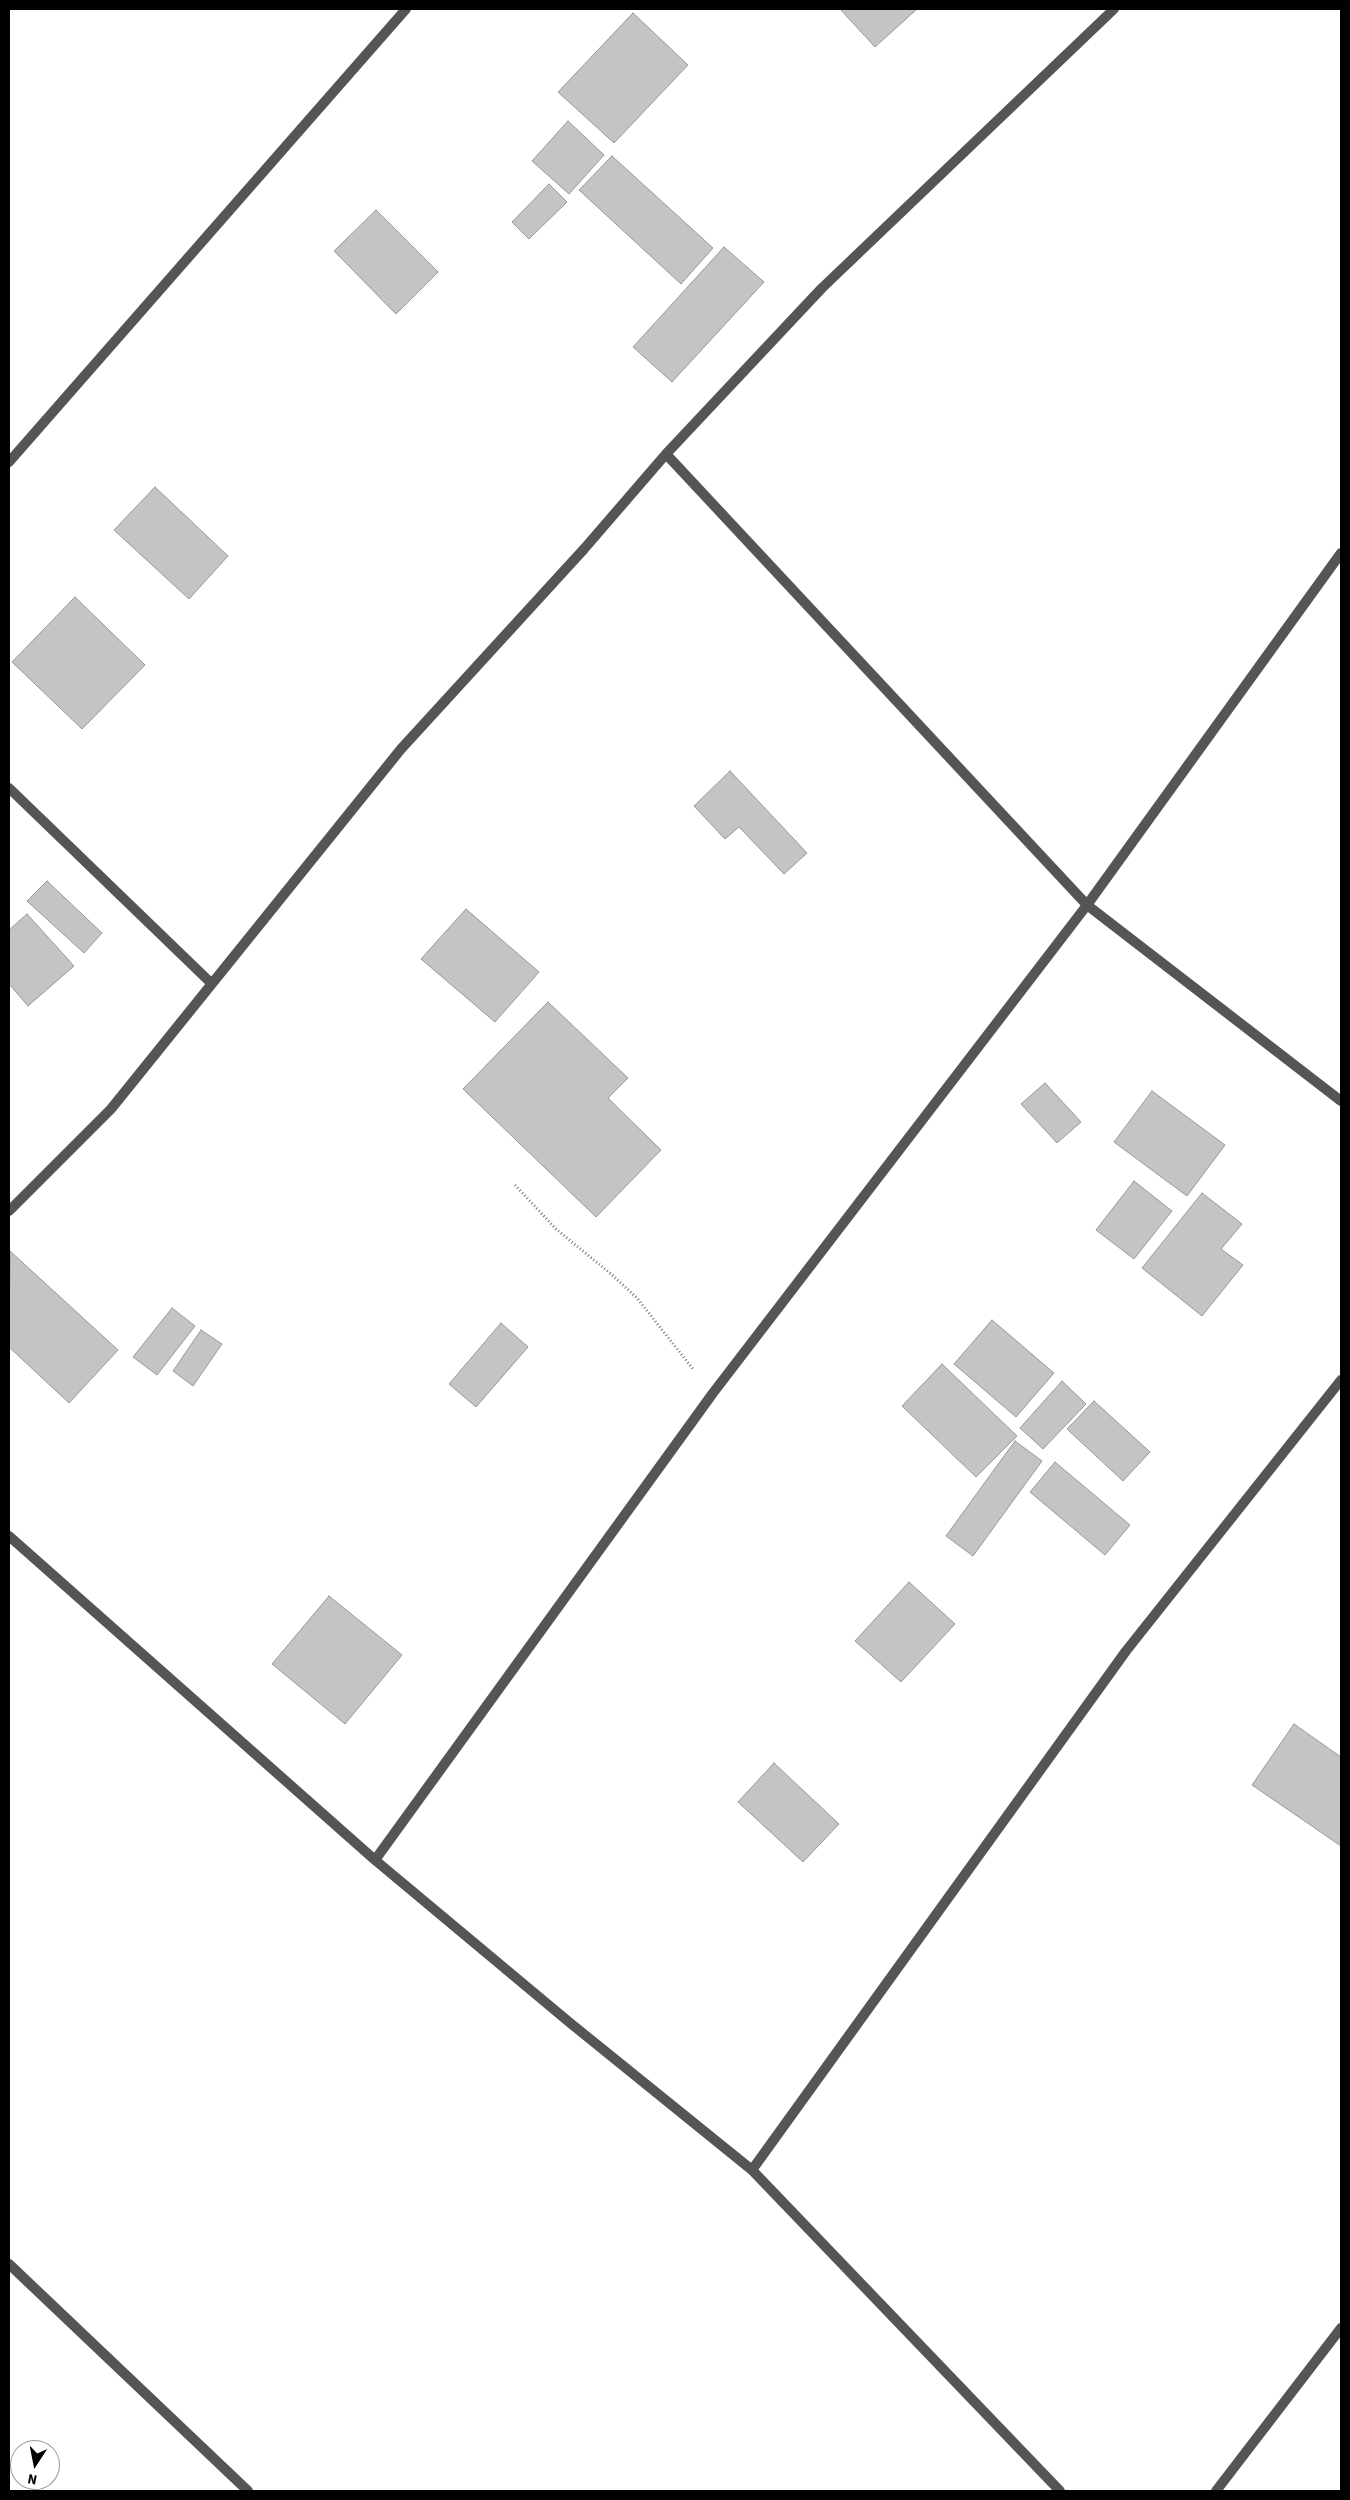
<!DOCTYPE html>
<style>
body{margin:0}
#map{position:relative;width:1350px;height:2500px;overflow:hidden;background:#fff;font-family:"Source Sans 3",sans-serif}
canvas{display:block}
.frame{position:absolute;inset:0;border:10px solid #000;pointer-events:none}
.north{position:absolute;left:10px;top:2440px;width:50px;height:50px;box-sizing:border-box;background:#fff;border:1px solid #999;border-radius:50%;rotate:191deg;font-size:14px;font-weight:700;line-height:20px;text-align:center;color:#000}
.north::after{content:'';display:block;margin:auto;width:18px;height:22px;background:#000;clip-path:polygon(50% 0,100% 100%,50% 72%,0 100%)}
</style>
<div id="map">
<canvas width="1350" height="2500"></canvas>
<div class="frame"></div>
<div class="north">N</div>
</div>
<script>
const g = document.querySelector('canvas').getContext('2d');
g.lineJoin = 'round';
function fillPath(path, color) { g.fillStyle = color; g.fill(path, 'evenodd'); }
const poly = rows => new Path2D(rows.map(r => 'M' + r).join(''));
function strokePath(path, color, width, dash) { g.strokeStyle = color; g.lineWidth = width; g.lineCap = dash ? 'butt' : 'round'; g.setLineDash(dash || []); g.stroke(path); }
const building = poly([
 [840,9,915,9,916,10,875,47,840,9],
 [633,13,688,65,614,143,558,92,633,13],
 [568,121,604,155,569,194,532,161,568,121],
 [612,156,713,248,681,284,579,190,612,156],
 [549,184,567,202,529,239,512,222,549,184],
 [376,210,438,272,396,314,334,251,376,210],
 [724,247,764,282,672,382,633,347,724,247],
 [155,487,228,556,189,599,114,530,155,487],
 [75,597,145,665,82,729,12,662,75,597],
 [730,771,807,853,784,874,739,827,725,839,694,806,730,771],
 [47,881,102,933,84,953,27,901,47,881],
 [466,909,539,972,495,1022,421,959,466,909],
 [27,914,74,966,28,1006,9,984,9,930,27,914],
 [548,1002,628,1078,608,1098,661,1150,596,1217,463,1089,548,1002],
 [1045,1083,1081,1122,1057,1143,1021,1104,1045,1083],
 [1152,1091,1225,1145,1187,1196,1114,1142,1152,1091],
 [1134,1181,1172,1211,1134,1259,1096,1230,1134,1181],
 [1202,1193,1242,1224,1221,1249,1243,1265,1202,1316,1142,1268,1202,1193],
 [10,1251,118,1350,69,1403,9,1347,10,1251],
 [172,1308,195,1326,157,1375,133,1357,172,1308],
 [992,1320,1054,1373,1016,1417,954,1364,992,1320],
 [501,1323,528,1347,476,1407,449,1384,501,1323],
 [201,1330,222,1344,193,1386,173,1371,201,1330],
 [942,1364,1017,1436,976,1477,902,1406,942,1364],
 [1062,1381,1086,1404,1043,1449,1020,1428,1062,1381],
 [1094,1401,1150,1452,1123,1481,1067,1429,1094,1401],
 [1015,1441,1042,1461,973,1556,946,1536,1015,1441],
 [1055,1462,1130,1525,1105,1555,1030,1492,1055,1462],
 [909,1582,955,1624,901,1682,855,1641,909,1582],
 [329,1596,402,1655,345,1724,272,1664,329,1596],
 [1294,1724,1341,1757,1341,1846,1252,1785,1294,1724],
 [774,1763,839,1824,803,1862,738,1802,774,1763]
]);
fillPath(building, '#c4c4c4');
strokePath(building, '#999', 1);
strokePath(poly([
 [515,1185,556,1229,611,1274,637,1298,693,1369]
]), '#777', 3, [1, 2.5]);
strokePath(poly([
 [666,454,1087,905,1341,1101],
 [9,462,406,9],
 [9,788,211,983],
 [9,1211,111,1109,401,749,584,549,666,454,822,288,1114,9],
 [9,1536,375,1860,713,1393,1087,905,1341,553],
 [375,1860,569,2022,752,2170,1060,2491],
 [752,2170,1126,1651,1341,1380],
 [9,2264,248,2491],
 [1216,2491,1341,2328]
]), '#555', 10);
</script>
